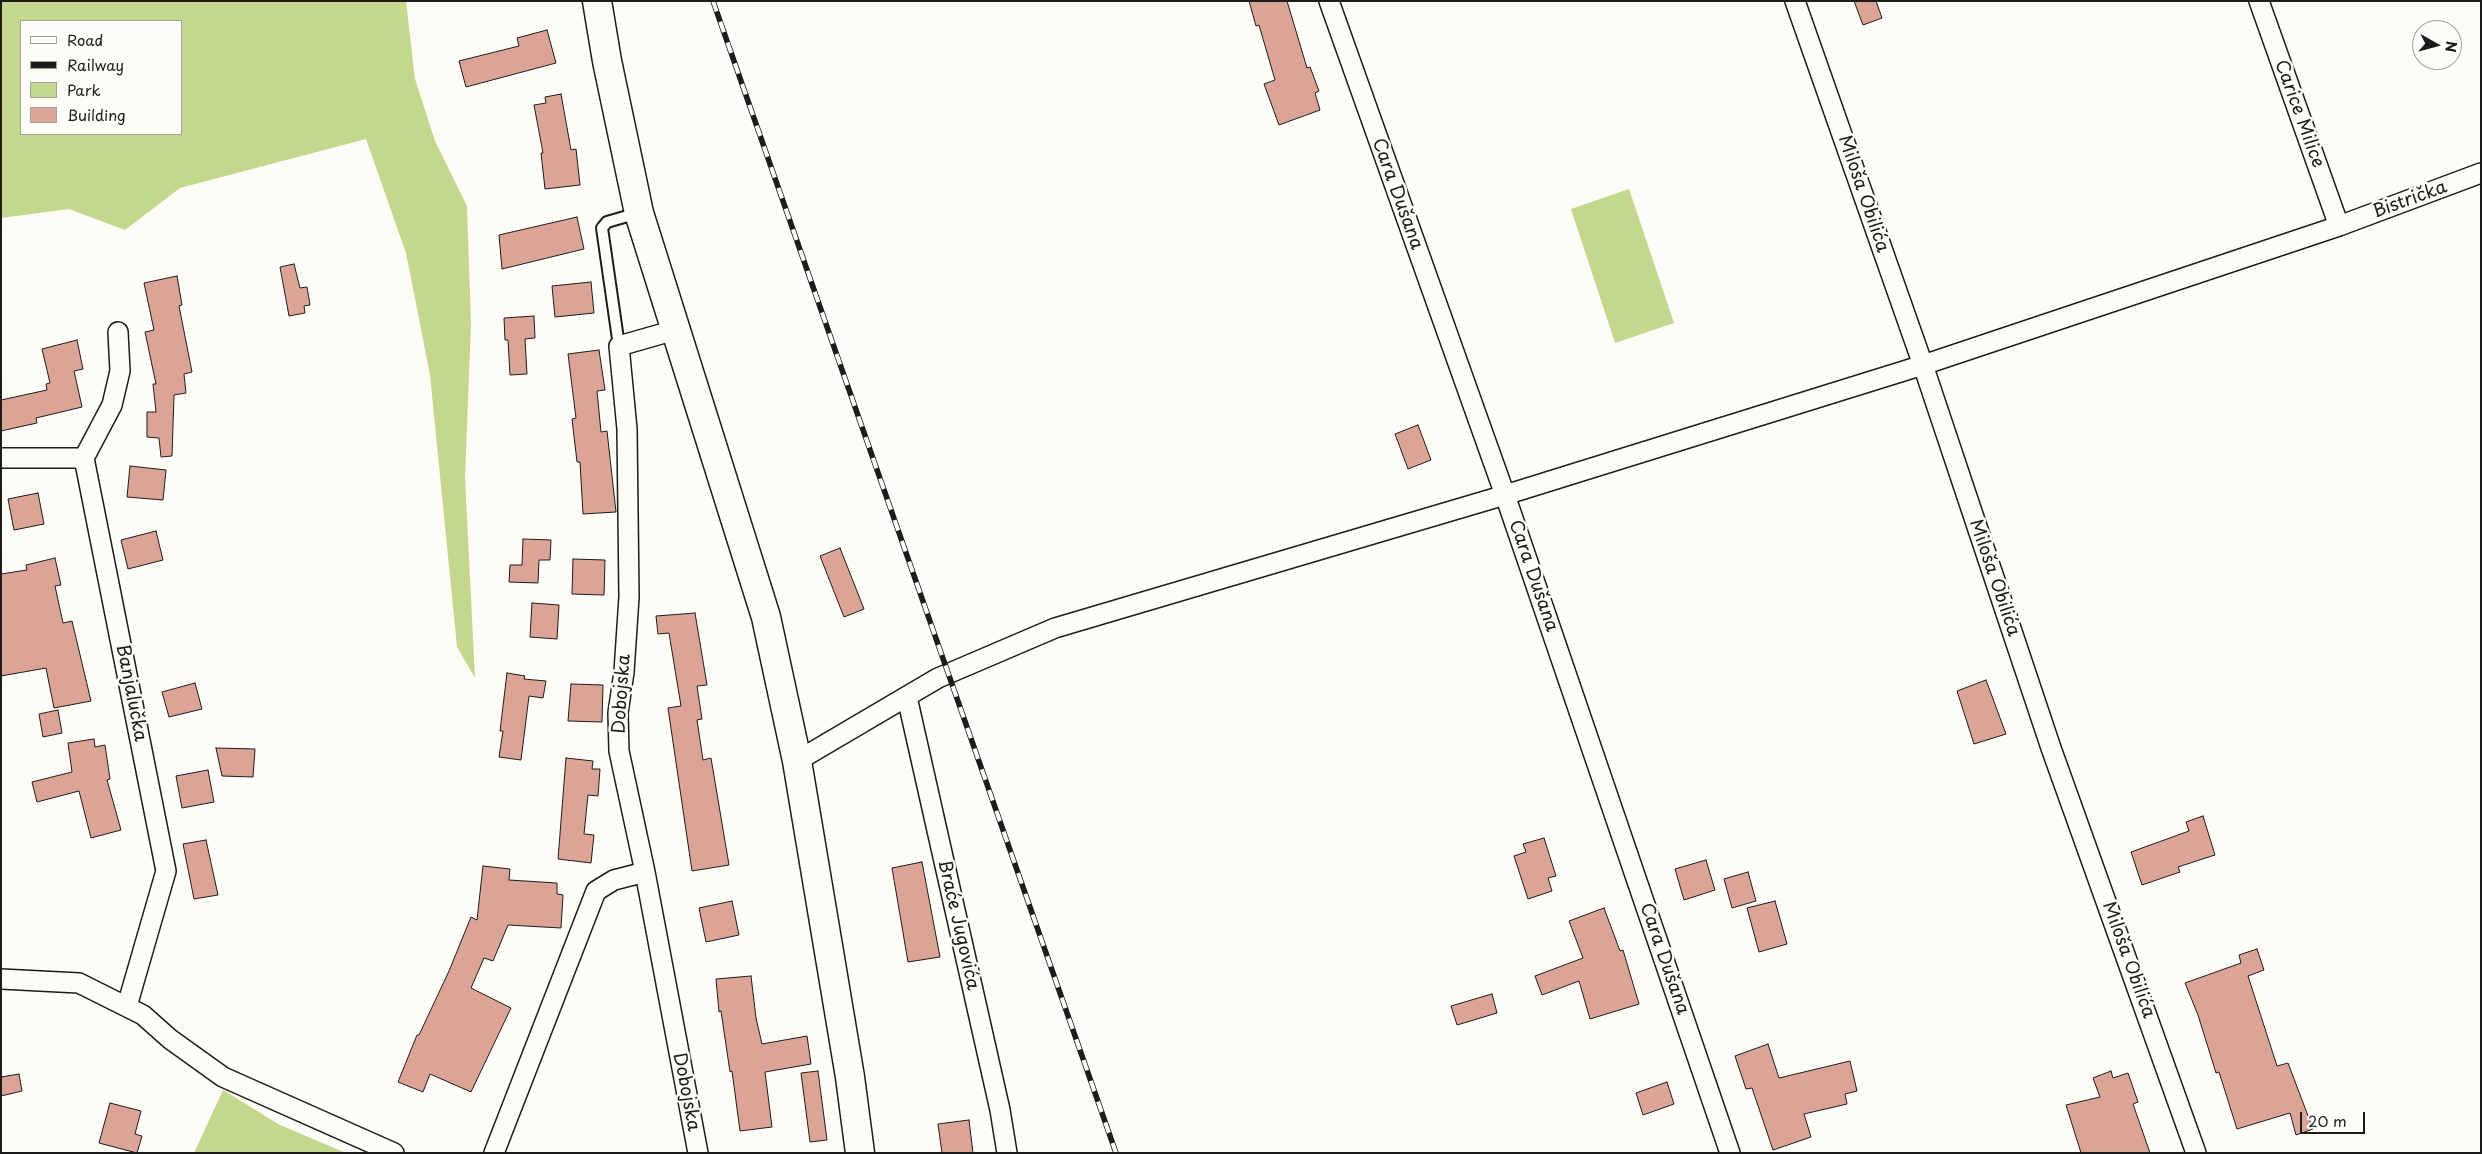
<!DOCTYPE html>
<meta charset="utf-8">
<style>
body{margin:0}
#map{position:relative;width:2482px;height:1154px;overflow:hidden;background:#fdfcf7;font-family:"Playpen Sans",sans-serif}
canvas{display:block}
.frame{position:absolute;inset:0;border:2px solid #1c1c1c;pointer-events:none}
.legend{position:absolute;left:20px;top:20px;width:162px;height:115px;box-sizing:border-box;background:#fdfcf7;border:1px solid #a3a29f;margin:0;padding:6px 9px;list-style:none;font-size:15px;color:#1c1c1c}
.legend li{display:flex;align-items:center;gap:10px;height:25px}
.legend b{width:25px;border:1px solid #a3a29f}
.north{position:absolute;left:2412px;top:20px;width:50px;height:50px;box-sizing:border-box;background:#fdfcf7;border:1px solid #a3a29f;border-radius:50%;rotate:97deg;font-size:14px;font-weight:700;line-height:20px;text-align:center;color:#1c1c1c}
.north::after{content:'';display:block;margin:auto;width:18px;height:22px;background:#1c1c1c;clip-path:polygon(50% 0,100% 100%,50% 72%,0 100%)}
.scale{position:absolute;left:2300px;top:1112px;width:65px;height:22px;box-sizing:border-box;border:2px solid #1c1c1c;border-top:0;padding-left:6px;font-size:15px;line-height:18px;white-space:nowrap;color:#1c1c1c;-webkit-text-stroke:4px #fdfcf7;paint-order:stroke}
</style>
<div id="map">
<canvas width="2482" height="1154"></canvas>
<div class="frame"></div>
<ul class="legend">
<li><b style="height:6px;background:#fdfcf7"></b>Road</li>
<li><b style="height:6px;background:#1c1c1c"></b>Railway</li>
<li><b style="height:14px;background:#c4d88d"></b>Park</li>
<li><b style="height:14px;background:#dca397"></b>Building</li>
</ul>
<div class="north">N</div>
<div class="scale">20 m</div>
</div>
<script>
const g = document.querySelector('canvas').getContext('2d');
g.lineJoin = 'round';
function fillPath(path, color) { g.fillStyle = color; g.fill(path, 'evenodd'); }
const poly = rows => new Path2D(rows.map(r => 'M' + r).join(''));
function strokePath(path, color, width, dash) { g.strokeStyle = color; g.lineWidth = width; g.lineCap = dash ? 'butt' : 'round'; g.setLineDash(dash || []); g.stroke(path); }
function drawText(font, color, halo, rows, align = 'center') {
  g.font = font + ' "Playpen Sans",sans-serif'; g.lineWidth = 5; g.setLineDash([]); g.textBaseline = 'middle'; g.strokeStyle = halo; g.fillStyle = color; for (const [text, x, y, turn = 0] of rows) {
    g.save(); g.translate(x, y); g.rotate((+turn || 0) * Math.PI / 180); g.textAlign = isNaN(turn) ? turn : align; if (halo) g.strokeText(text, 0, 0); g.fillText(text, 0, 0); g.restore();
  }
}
fillPath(poly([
 [1,1,406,1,415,79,435,141,467,206,471,325,465,477,475,678,457,647,430,375,406,253,366,139,180,188,125,230,69,209,1,218],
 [21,21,181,21,181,134,21,134],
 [1629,189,1674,323,1615,343,1571,209],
 [223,1090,280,1125,346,1153,194,1153]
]), '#c4d88d');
const building = poly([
 [1249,1,1287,1,1307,68,1310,67,1319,91,1315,93,1320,110,1279,125,1264,84,1275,80,1259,25,1256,26,1249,1],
 [1854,1,1876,1,1882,18,1863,25,1854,1],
 [547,30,556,63,466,87,459,61,519,46,517,38,547,30],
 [561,94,571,150,576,149,580,185,545,189,541,153,543,153,534,105,546,103,545,97,561,94],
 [577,217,584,249,502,269,499,235,577,217],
 [294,264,300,288,307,287,310,305,304,306,305,313,289,316,280,267,294,264],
 [177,276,182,305,179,306,192,372,184,374,186,393,174,395,172,456,161,457,159,438,147,437,147,412,156,412,153,384,156,384,145,332,154,330,144,283,177,276],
 [591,282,594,313,555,317,552,286,591,282],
 [534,316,535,338,525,339,527,374,510,375,508,340,505,340,504,318,534,316],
 [77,340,83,369,74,371,82,407,36,418,37,423,1,431,1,400,47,390,46,384,50,383,42,349,77,340],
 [599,350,605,390,597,391,601,432,607,431,616,512,583,514,580,462,577,462,572,419,576,418,568,354,599,350],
 [1418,425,1431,460,1408,469,1395,434,1418,425],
 [130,466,166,470,163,500,127,497,130,466],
 [38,493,44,524,14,530,8,499,38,493],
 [156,531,163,560,128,569,121,540,156,531],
 [523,539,551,540,550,560,539,560,538,583,509,582,510,565,522,565,523,539],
 [840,548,864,609,844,617,820,556,840,548],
 [55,558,61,585,55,586,63,623,72,621,91,701,54,708,46,668,1,676,1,574,27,570,26,565,55,558],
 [573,559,605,560,604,595,572,594,573,559],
 [532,603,559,605,557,639,530,637,532,603],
 [695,613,707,685,697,686,702,719,697,720,703,760,711,758,729,865,692,871,668,708,681,706,669,633,658,634,656,616,695,613],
 [507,673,525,676,524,679,546,681,543,698,529,696,521,760,499,757,503,731,500,731,507,673],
 [1986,680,2006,734,1974,744,1957,691,1986,680],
 [195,683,202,709,169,717,162,692,195,683],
 [571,684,603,685,602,722,568,721,571,684],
 [58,710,62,733,43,737,39,714,58,710],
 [94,739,95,747,105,745,110,779,107,780,121,830,91,838,79,791,37,802,32,782,72,772,68,743,94,739],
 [216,748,255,749,253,777,222,776,216,748],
 [566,758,593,761,592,769,600,769,598,796,588,795,584,834,594,835,591,863,558,859,566,758],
 [208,770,214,802,182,808,176,776,208,770],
 [2203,816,2215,855,2178,867,2180,872,2142,885,2131,852,2189,831,2186,822,2203,816],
 [1544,838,1556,876,1548,878,1552,891,1528,899,1514,856,1526,852,1523,844,1544,838],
 [206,840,218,895,194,899,183,844,206,840],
 [1706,860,1715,890,1684,900,1675,869,1706,860],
 [922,862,940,957,908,962,892,868,922,862],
 [483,866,510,869,509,880,557,883,557,894,563,895,561,928,508,925,493,961,484,958,471,988,511,1008,471,1092,430,1074,423,1092,398,1082,417,1035,419,1035,449,971,471,917,477,920,483,866],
 [1748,872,1756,901,1732,908,1724,879,1748,872],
 [732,901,739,935,706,942,699,908,732,901],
 [1775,901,1787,944,1759,952,1747,908,1775,901],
 [1604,908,1620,951,1623,950,1639,1004,1590,1019,1579,981,1542,995,1535,976,1583,958,1569,921,1604,908],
 [2257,949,2264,970,2248,976,2277,1066,2288,1063,2313,1129,2296,1135,2290,1113,2237,1129,2219,1072,2216,1073,2198,1015,2185,983,2241,963,2239,955,2257,949],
 [751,976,756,1018,762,1044,807,1036,811,1064,765,1072,772,1127,740,1131,732,1071,730,1072,721,1011,719,1012,716,979,751,976],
 [1492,994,1497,1013,1457,1025,1451,1006,1492,994],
 [1768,1044,1779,1078,1850,1061,1857,1091,1845,1094,1847,1104,1804,1114,1811,1137,1773,1150,1752,1088,1746,1089,1735,1056,1768,1044],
 [818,1071,827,1140,810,1142,801,1073,818,1071],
 [2111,1071,2113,1078,2128,1073,2138,1102,2133,1104,2150,1153,2081,1153,2066,1105,2100,1097,2093,1078,2111,1071],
 [19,1074,22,1091,1,1096,1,1077,19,1074],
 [1667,1082,1674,1104,1643,1115,1636,1093,1667,1082],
 [110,1103,141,1111,135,1134,142,1136,137,1153,99,1143,110,1103],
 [969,1120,973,1153,942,1153,938,1124,969,1120]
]);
fillPath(building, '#dca397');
strokePath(building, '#1c1c1c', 1);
const service = poly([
 [619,346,602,228,607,222,638,213]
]);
const minor = poly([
 [1329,1,1505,495,1730,1153],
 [1795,1,1923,365,2051,748,2196,1153],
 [2259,1,2339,226],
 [675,330,619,346,627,429,629,597,624,672,618,713,619,751,645,872,698,1153],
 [1,458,84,458,166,871,127,1006],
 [84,458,112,405,120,371,118,332],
 [907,697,1000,1110,1007,1153],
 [797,761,938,678,1055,628,1505,495,1923,365,2339,226,2481,173],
 [1,979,79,983,143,1015,170,1039,223,1077,394,1153],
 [494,1153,596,891,614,880,645,872]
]);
const secondary = poly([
 [597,1,607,61,639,213,766,617,797,761,850,1077,860,1153]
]);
strokePath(service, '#1c1c1c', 14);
strokePath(minor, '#1c1c1c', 22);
strokePath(secondary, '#1c1c1c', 31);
strokePath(service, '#fdfcf7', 10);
strokePath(minor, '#fdfcf7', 19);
strokePath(secondary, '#fdfcf7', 28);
const rail = poly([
 [713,1,1116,1153]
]);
strokePath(rail, '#1c1c1c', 5.5);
strokePath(rail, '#fdfcf7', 4, [11]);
drawText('18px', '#1c1c1c', '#fdfcf7', [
 ["Carice Milice",2299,114,70],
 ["Cara Dušana",1397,194,70],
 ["Miloša Obilića",1863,194,71],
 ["Bistrička",2410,200,-20],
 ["Cara Dušana",1533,576,71],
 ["Miloša Obilića",1994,578,71],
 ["Banjalučka",131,693,79],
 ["Dobojska",622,694,-86],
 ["Braće Jugovića",958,925,77],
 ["Cara Dušana",1664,959,71],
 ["Miloša Obilića",2128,960,70],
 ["Dobojska",686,1092,79]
]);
</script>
